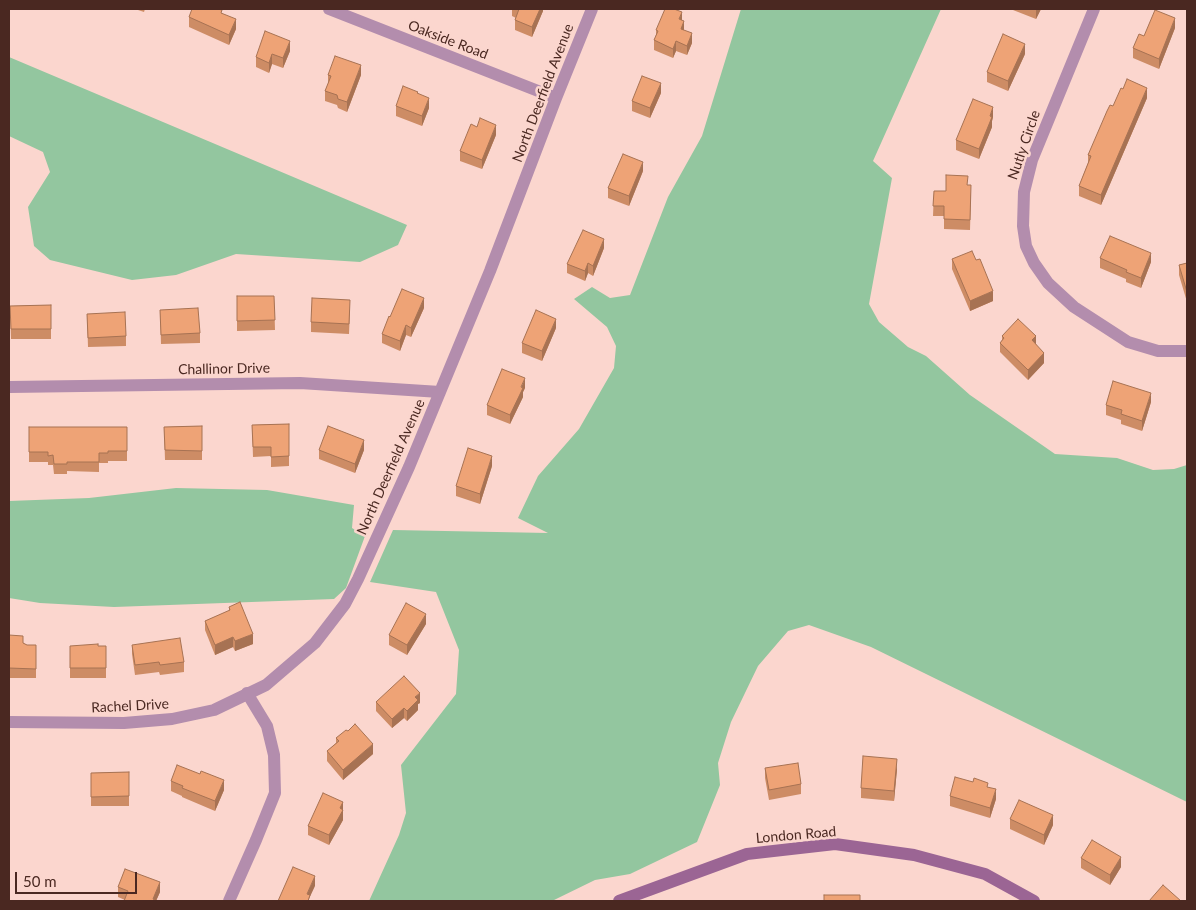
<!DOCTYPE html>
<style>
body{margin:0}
#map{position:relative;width:1196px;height:910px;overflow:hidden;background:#fbd6ce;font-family:Lato,sans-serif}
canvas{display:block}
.frame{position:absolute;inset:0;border:10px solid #4a2821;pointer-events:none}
.scale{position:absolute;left:15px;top:872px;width:122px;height:22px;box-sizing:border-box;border:2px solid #4a2821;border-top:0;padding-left:6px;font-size:15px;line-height:18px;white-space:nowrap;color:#4a2821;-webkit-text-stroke:4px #fbd6ce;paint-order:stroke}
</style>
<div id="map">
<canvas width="1196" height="910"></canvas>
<div class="frame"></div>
<div class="scale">50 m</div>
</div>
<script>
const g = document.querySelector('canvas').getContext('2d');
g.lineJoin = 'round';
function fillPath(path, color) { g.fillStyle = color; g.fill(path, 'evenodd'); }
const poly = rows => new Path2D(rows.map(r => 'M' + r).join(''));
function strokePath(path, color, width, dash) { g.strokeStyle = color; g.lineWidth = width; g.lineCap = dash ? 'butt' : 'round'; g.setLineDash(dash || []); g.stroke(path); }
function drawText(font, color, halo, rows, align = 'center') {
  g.font = font + ' Lato,sans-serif'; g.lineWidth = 5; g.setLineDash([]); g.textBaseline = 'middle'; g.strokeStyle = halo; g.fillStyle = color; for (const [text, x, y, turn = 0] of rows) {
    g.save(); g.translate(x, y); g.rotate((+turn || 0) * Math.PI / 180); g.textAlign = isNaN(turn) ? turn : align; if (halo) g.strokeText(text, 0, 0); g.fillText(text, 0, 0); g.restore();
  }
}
fillPath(poly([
 [741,9,941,9,873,161,892,178,869,304,879,322,908,347,926,356,970,395,1055,454,1117,458,1153,470,1174,469,1187,465,1187,802,871,647,809,625,788,631,758,666,731,722,718,763,720,785,697,842,630,874,595,880,552,901,369,901,399,835,406,813,401,765,456,694,459,650,436,592,370,582,393,530,548,533,518,518,538,476,579,429,614,368,616,346,607,327,574,299,592,287,610,298,630,295,668,197,702,136],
 [9,57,407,225,398,245,360,262,236,254,176,275,132,280,50,260,34,246,28,207,50,172,43,152,9,136],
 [176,488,267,490,354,505,352,528,365,536,346,588,334,599,114,607,40,603,9,598,9,501,89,498]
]), '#93c69f');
strokePath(poly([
 [329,9,556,98],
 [1094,9,1032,160,1024,192,1023,226,1026,246,1034,263,1048,283,1074,307,1128,342,1158,351,1187,351],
 [9,387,300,383,440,392],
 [9,722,124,723,172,719,214,710,266,685,315,643,345,604,358,579,409,467,490,271,556,98,592,9],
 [229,901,256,840,275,793,274,755,267,726,247,693]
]), '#b38dad', 12);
strokePath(poly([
 [619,901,747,854,835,844,914,855,985,874,1034,901]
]), '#9b6594', 12);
fillPath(poly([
 [135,9,145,9,144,12],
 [512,9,543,9,543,11,532,37,515,30,515,20,516,18,512,16],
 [1013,9,1041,9,1036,19,1013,10],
 [222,13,236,29,229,45,189,27,189,17],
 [682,20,684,30,692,43,687,55,676,51,673,58,654,50,654,40,656,35,656,30],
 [1175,28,1159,69,1133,58,1133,48,1144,36],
 [290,51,283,68,272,64,269,73,256,67,256,57],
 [1025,54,1008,91,987,82,987,72],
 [328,75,361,75,347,112,338,108,337,105,325,101,325,91,328,84],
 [661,93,650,118,632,111,632,101],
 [1147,98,1101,205,1079,196,1079,186,1088,163,1088,155,1113,106],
 [396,106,429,108,422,126,396,116],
 [993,117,992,121,992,127,979,159,956,150,956,140],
 [496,135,482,169,460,161,460,151],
 [643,171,629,206,608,198,608,188],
 [968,185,971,195,970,230,944,229,944,216,933,216,934,191,946,191],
 [604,248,593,276,588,273,585,281,567,273,567,264],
 [1100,258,1151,262,1141,288,1126,282,1126,279,1100,268],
 [952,259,993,301,970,311,952,269],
 [1187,263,1187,302,1179,275,1179,265],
 [237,296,274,296,275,330,237,331],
 [51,305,51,339,11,339,10,306],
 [424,308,411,337,406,335,400,351,382,343,382,334],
 [160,310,200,333,200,343,161,344],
 [350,310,349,334,311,332,311,322],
 [87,314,126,336,126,346,88,347],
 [556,328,542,361,522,353,522,343],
 [1002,336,1036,344,1044,363,1028,380,1000,352,1000,343,1002,340],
 [525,388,523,392,523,397,510,424,487,415,487,405],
 [1151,402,1142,431,1121,424,1121,420,1106,415,1106,405],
 [289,424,289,466,271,467,271,456,253,457,252,425],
 [202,426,202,460,165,460,164,427],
 [29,427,127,427,127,461,108,461,108,463,99,463,99,472,67,471,67,474,54,474,53,465,48,465,48,462,29,462],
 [319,450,364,450,355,473,319,459],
 [492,466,480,504,456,496,456,486],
 [229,607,253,644,235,651,233,647,215,655,205,630,205,621,229,611],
 [426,624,407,655,389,645,389,635],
 [9,635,27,645,36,645,36,678,9,678],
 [132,645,184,662,184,672,160,675,159,672,135,675,132,654],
 [70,646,106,646,106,678,70,678],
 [376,702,420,703,418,704,418,710,407,721,404,718,392,728,376,711],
 [336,738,373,754,343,780,327,761,327,751,336,743],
 [765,768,801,784,801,794,769,800,765,778],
 [897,769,894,801,861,798,861,788],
 [129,772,129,806,91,806,91,773],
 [171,781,224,790,215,811,182,797,182,796,171,791],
 [988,787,996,799,990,818,950,806,950,796],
 [343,802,343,820,329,845,308,835,308,826],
 [1010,819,1053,825,1044,845,1010,829],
 [1081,858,1121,867,1110,885,1081,868],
 [118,887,160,892,156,901,124,901,125,900,118,897]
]), '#cd8c65');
fillPath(poly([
 [540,9,543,9,543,11,532,37,532,27],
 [1037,9,1041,9,1036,19,1036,10],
 [682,12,682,22,679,19],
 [1175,18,1175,28,1159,69,1159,59],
 [236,19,236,29,229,45,229,35],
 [684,21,684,31,681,29],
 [692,33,692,43,687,55,687,46],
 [290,41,290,51,283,68,283,58],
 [676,41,676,51,673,58,673,49],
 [1025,44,1025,54,1008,91,1008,81],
 [272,54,272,64,269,73,269,63],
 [361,65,361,75,347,112,347,102],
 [661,83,661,93,650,118,650,108],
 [1147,88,1147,98,1101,205,1101,195],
 [429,98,429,108,422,126,422,116],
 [993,107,993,117,992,121,992,127,979,159,979,149],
 [496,125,496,135,482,169,482,160],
 [643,162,643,171,629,206,629,196],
 [604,239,604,248,593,276,593,266],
 [1151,253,1151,262,1141,288,1141,278],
 [588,263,588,273,585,281,585,271],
 [993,291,993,301,970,311,970,301],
 [424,298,424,308,411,337,411,328],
 [556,319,556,328,542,361,542,351],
 [406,325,406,335,400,351,400,341],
 [1036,336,1036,346,1032,340],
 [1044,353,1044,363,1028,380,1028,370],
 [525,378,525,388,523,392,523,397,510,424,510,415],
 [1151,393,1151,402,1142,431,1142,421],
 [364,440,364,450,355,473,355,464],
 [492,456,492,466,480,504,480,494],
 [426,614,426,624,407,655,407,645],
 [253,634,253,644,235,651,235,641],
 [233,637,233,647,215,655,215,645],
 [420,693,420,703,418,704,418,710,407,721,407,711,415,697],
 [404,708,404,718,392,728,392,719],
 [373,744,373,754,343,780,343,770],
 [897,759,897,769,894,801,894,791],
 [224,780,224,790,215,811,215,801],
 [996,789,996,799,990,818,990,808],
 [343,802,343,820,329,845,329,835],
 [1053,815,1053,825,1044,845,1044,835],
 [1121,857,1121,867,1110,885,1110,875],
 [315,876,315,886,308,901,307,894],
 [160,882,160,892,156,901,153,901,153,899]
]), '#a77253');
const building = poly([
 [192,9,218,9,222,10,221,13,236,19,229,35,189,17,192,9],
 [518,9,540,9,532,27,515,20,519,9,518,9],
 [665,9,674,9,682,12,679,19,684,21,681,29,692,33,687,46,676,41,673,49,654,40,658,31,656,30,665,9],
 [1155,10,1175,18,1159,59,1133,48,1139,34,1144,36,1155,10],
 [265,31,290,41,283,58,272,54,269,63,256,57,265,31],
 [1003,34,1025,44,1008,81,987,72,1003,34],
 [335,56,361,65,347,102,338,99,337,95,325,91,331,76,328,75,335,56],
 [642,76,661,83,650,108,632,101,642,76],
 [1127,79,1147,88,1101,195,1079,186,1091,156,1088,155,1107,111,1110,105,1113,106,1121,88,1123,89,1127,79],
 [403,86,418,92,417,93,429,98,422,116,396,106,403,86],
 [973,99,993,107,990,116,992,117,979,149,956,140,973,99],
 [480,118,496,125,482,160,460,151,471,124,477,127,480,118],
 [623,154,643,162,629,196,608,188,623,154],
 [946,175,968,176,967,185,971,185,970,220,944,219,944,206,933,206,934,191,946,191,946,175],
 [583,230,604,239,593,266,588,263,585,271,567,264,583,230],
 [1110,236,1151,253,1141,278,1126,272,1127,270,1100,258,1110,236],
 [972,251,976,260,980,259,993,291,970,301,952,259,972,251],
 [1187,263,1187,292,1179,265,1187,263],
 [402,289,424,298,411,328,406,325,400,341,382,334,389,316,390,317,402,289],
 [237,296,274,296,275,320,237,321,237,296],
 [312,298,350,300,349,324,311,322,312,298],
 [51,305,51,329,11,329,10,306,51,305],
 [198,308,200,333,161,335,160,310,198,308],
 [536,310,556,319,542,351,522,343,536,310],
 [125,312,126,336,88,338,87,314,125,312],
 [1018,319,1036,336,1032,340,1044,353,1028,370,1000,343,1004,338,1002,336,1018,319],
 [502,369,525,378,521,387,523,388,510,415,487,405,502,369],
 [1113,381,1151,393,1142,421,1121,414,1122,410,1106,405,1113,381],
 [289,424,289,456,271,457,271,447,253,447,252,425,289,424],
 [202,426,202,451,165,450,164,427,202,426],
 [328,426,364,440,355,464,319,450,328,426],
 [29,427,127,427,127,451,108,451,108,453,99,453,99,462,67,462,67,464,54,464,53,455,48,456,48,452,29,452,29,427],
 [468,448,492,456,480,494,456,486,468,448],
 [240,602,253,634,235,641,233,637,215,645,205,621,230,610,229,607,240,602],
 [406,603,426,614,407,645,389,635,406,603],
 [9,635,23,636,23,643,27,645,36,645,36,669,9,668,9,635],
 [180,638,184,662,160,665,159,662,135,665,132,645,180,638],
 [98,644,98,646,106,646,106,668,70,668,70,646,98,644],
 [404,676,420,693,415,697,418,700,407,711,404,708,392,719,376,702,404,676],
 [355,724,373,744,343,770,327,751,339,741,336,738,346,730,348,731,355,724],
 [863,756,897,759,894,791,861,788,863,756],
 [798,763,801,784,769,790,765,768,798,763],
 [177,765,200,774,201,771,224,780,215,801,182,788,183,786,171,781,177,765],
 [129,772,129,796,91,797,91,773,129,772],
 [955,777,973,782,974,778,988,783,987,787,996,789,990,808,950,796,955,777],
 [323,793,343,802,340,808,343,810,329,835,308,826,323,793],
 [1019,800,1053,815,1044,835,1010,819,1019,800],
 [1092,840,1121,857,1110,875,1081,858,1092,840],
 [293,867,315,876,307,894,310,895,308,901,278,901,293,867],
 [125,869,160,882,153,899,155,900,155,901,124,901,128,891,118,887,125,869],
 [1163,885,1181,901,1149,901,1163,885],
 [824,895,860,895,860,901,824,901,824,895]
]);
fillPath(building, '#eea376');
strokePath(building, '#a77253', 1);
drawText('14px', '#4a2821', '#fbd6ce', [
 ["Oakside Road",448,40,21],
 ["North Deerfield Avenue",543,93,-69],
 ["Nutly Circle",1024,145,-71],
 ["Challinor Drive",224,369,-1],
 ["North Deerfield Avenue",391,467,-66],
 ["Rachel Drive",130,706,-3],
 ["London Road",796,835,-5]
]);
</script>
